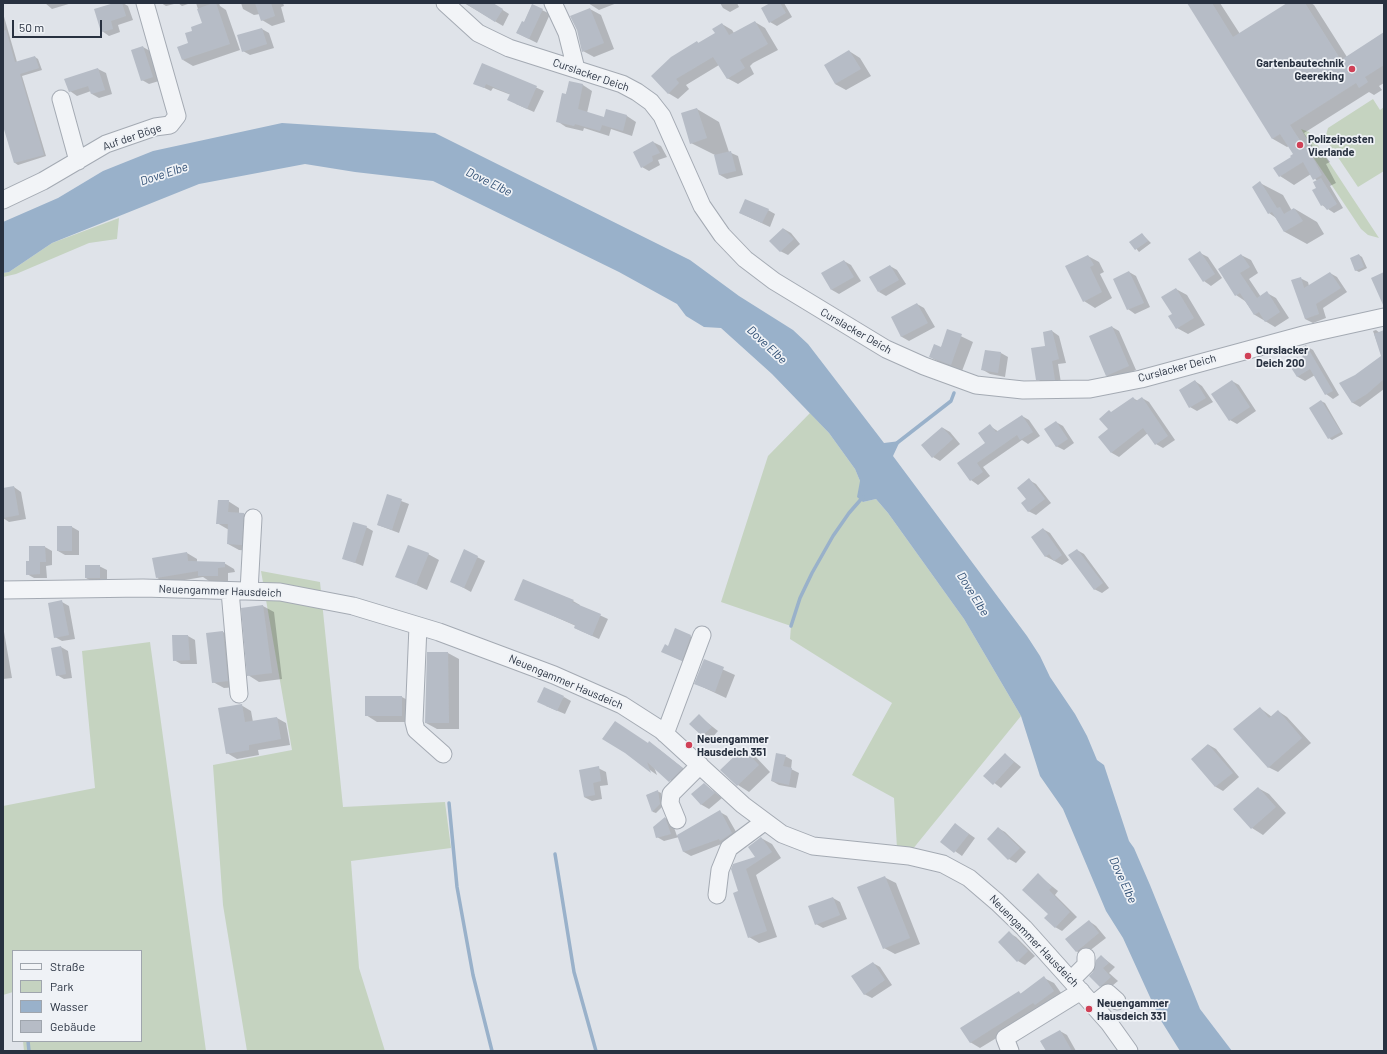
<!DOCTYPE html>
<meta charset="utf-8">
<style>
body{margin:0}
#map{position:relative;width:1387px;height:1054px;overflow:hidden;background:#dfe3e9;font-family:Barlow,sans-serif}
canvas{display:block}
.frame{position:absolute;inset:0;border:4px solid #283140;pointer-events:none}
.legend{position:absolute;left:12px;top:950px;width:130px;height:92px;box-sizing:border-box;background:#eff2f6;border:1px solid #9fa5ad;margin:0;padding:5px 7px;list-style:none;font-size:12px;color:#283140}
.legend li{display:flex;align-items:center;gap:8px;height:20px}
.legend b{width:20px;border:1px solid #9fa5ad}
.scale{position:absolute;left:12px;top:20px;width:90px;height:18px;box-sizing:border-box;border:2px solid #283140;border-top:0;padding-left:5px;font-size:12px;line-height:14px;white-space:nowrap;color:#283140;-webkit-text-stroke:3px #eff2f6;paint-order:stroke}
</style>
<div id="map">
<canvas width="1387" height="1054"></canvas>
<div class="frame"></div>
<ul class="legend">
<li><b style="height:5px;background:#f2f4f7"></b>Straße</li>
<li><b style="height:11px;background:#c5d3c0"></b>Park</li>
<li><b style="height:11px;background:#99b1ca"></b>Wasser</li>
<li><b style="height:11px;background:#b6bcc6"></b>Gebäude</li>
</ul>
<div class="scale">50 m</div>
</div>
<script>
const g = document.querySelector('canvas').getContext('2d');
g.lineJoin = 'round';
function fillPath(path, color) { g.fillStyle = color; g.fill(path, 'evenodd'); }
const poly = rows => new Path2D(rows.map(r => 'M' + r).join(''));
function strokePath(path, color, width, dash) { g.strokeStyle = color; g.lineWidth = width; g.lineCap = dash ? 'butt' : 'round'; g.setLineDash(dash || []); g.stroke(path); }
function drawText(font, color, halo, rows, align = 'center') {
  g.font = font + ' Barlow,sans-serif'; g.lineWidth = 3.5; g.setLineDash([]); g.textBaseline = 'middle'; g.strokeStyle = halo; g.fillStyle = color; for (const [text, x, y, turn = 0] of rows) {
    g.save(); g.translate(x, y); g.rotate((+turn || 0) * Math.PI / 180); g.textAlign = isNaN(turn) ? turn : align; if (halo) g.strokeText(text, 0, 0); g.fillText(text, 0, 0); g.restore();
  }
}
fillPath(poly([
 [1373,99,1380,110,1384,107,1384,171,1358,187,1325,138,1328,128],
 [1301,129,1309,132,1379,238,1368,235,1361,229,1313,157,1316,154],
 [119,218,117,239,89,243,16,274,3,277,3,273,9,272,52,243],
 [810,413,829,433,855,469,860,481,863,502,876,499,888,513,964,619,1021,716,912,850,897,848,894,798,852,775,892,703,790,639,791,626,721,602,768,456],
 [261,571,320,582,343,807,445,802,451,848,351,861,359,968,385,1051,247,1051,223,905,213,765,292,750],
 [150,642,206,1051,24,1051,23,1041,141,1041,141,951,13,951,13,992,3,995,3,806,95,788,82,651]
]), '#c5d3c0');
fillPath(poly([
 [282,123,435,133,690,260,739,296,793,330,808,344,884,443,900,441,893,456,1027,636,1040,656,1050,677,1075,714,1087,736,1097,760,1104,765,1129,841,1134,848,1150,885,1200,1009,1232,1051,1180,1051,1160,1019,1123,938,1106,911,1063,809,1040,776,1021,716,964,619,888,513,876,499,863,502,857,497,860,481,855,469,829,433,772,374,721,328,704,327,686,316,677,304,619,272,433,181,355,172,305,164,199,184,52,243,9,272,3,273,3,222,58,198,103,171,153,151]
]), '#99b1ca');
fillPath(poly([
 [45,3,72,3,52,9],
 [118,3,123,3,128,6,133,20,118,25,120,32,109,36,102,31],
 [161,3,178,3,166,6],
 [178,3,191,3,182,6],
 [196,3,219,3,220,6,226,10,240,50,193,66,183,60,193,31,203,24],
 [241,3,283,3,284,6,281,7,285,22,272,26,262,20,260,14,254,15,243,9],
 [464,3,492,3,509,14,503,26],
 [588,3,617,3,599,10],
 [720,3,737,3,739,7,730,12,723,8],
 [768,3,784,3,792,17,777,26,770,22],
 [1189,3,1220,3,1240,34,1289,3,1311,3,1314,5,1347,57,1384,33,1384,83,1379,86,1382,90,1374,95,1369,92,1304,133,1314,148,1324,154,1330,162,1326,164,1336,183,1330,186,1343,208,1334,213,1322,205,1317,181,1311,174,1294,185,1280,176,1294,154,1289,146,1287,147,1273,139],
 [532,5,550,14,537,43,517,33,524,23],
 [590,9,601,15,614,49,594,57,583,51],
 [3,13,17,62,35,57,38,59,42,70,22,76,46,156,18,165,15,163,3,122],
 [755,22,765,28,778,50,753,63,750,66,754,74,738,84,727,78,719,65,686,85,689,89,678,99,668,93,652,76,697,42,700,44,717,34,722,24,732,30,734,33],
 [262,29,269,33,274,48,250,55,243,51],
 [143,47,150,51,159,81,149,84,142,80],
 [849,51,860,58,871,76,846,90,835,84],
 [483,64,544,91,534,112,516,104,511,95,493,88,491,91,474,83],
 [98,69,106,73,112,94,99,98,92,94,91,91,77,96,70,91,66,79],
 [570,82,583,85,592,91,587,113,604,118,607,110,627,116,636,122,632,136,611,129,609,136,584,128,583,131,566,127,557,121],
 [697,109,719,122,729,152,738,156,743,175,727,179,720,175,715,155,691,143,682,114],
 [653,142,661,146,667,157,658,160,660,165,649,171,642,167,634,152],
 [1260,183,1283,195,1292,211,1295,209,1317,222,1324,234,1307,244,1285,232,1276,218,1269,213,1253,187],
 [768,210,775,214,770,227,740,213],
 [784,229,791,233,800,244,788,255,780,251],
 [1142,234,1151,243,1139,252,1131,242],
 [1200,253,1208,257,1222,278,1211,286,1204,281,1190,260],
 [1241,255,1251,260,1258,273,1249,279,1261,297,1267,293,1276,298,1289,318,1275,327,1255,315,1245,301,1236,295],
 [1359,255,1362,257,1367,268,1359,272,1355,270],
 [1088,256,1099,262,1104,272,1100,274,1112,298,1095,308,1084,301],
 [844,261,851,265,861,281,839,294,832,290,823,273],
 [890,266,897,270,906,284,886,296,879,292],
 [1129,272,1136,276,1150,307,1135,314,1128,309],
 [1330,273,1337,277,1347,292,1323,308,1326,318,1313,323,1305,319,1300,278,1308,282,1309,286],
 [1176,289,1187,295,1205,325,1188,334,1177,328,1173,315],
 [917,304,924,308,935,327,909,341,902,337,892,318],
 [1112,327,1119,331,1136,370,1113,379,1106,375],
 [948,330,973,342,962,371,941,363,930,357,941,348],
 [1376,330,1380,333,1384,331,1384,389,1360,407,1353,403,1341,384,1356,376,1382,356,1373,331],
 [1052,331,1059,336,1066,363,1058,364,1061,383,1044,383,1037,379],
 [1306,346,1313,350,1339,395,1333,399,1326,394,1315,375,1305,381,1298,377,1289,363,1297,358,1300,360,1305,357],
 [986,351,1001,353,1008,357,1005,377,990,374,983,370],
 [1195,381,1202,386,1213,402,1197,411,1190,407],
 [1232,381,1239,385,1256,411,1237,424,1230,420],
 [1133,398,1138,401,1142,398,1149,402,1175,440,1163,448,1156,444,1148,433,1119,457,1112,453,1099,437,1109,429,1111,413],
 [1321,401,1325,403,1343,434,1332,440,1329,438,1310,408],
 [1022,416,1029,420,1040,436,1028,444,1022,440,983,467,990,476,978,485,971,480,959,463,986,443,990,426,999,432],
 [1056,422,1063,426,1074,443,1064,450,1056,446],
 [943,428,950,432,960,444,940,461,933,457],
 [1029,480,1036,484,1051,503,1036,515,1028,511,1027,499],
 [14,487,21,492,26,519,9,522,3,518,3,489],
 [388,496,409,504,399,533,378,525],
 [228,501,239,508,239,514,244,514,255,521,252,551,239,550,228,544,229,530,217,523],
 [72,527,79,531,79,555,65,555,58,551],
 [366,527,373,531,363,566,343,558],
 [1043,529,1050,533,1069,560,1062,565,1045,556],
 [45,547,52,551,52,565,46,566,47,578,34,578,27,574,30,562],
 [1077,550,1084,554,1109,588,1102,593,1094,589],
 [465,551,485,561,471,592,451,581],
 [187,553,197,559,197,562,224,563,234,569,235,572,228,573,228,581,209,581,203,577,167,583,157,578],
 [428,554,439,560,427,590,397,576],
 [99,566,107,570,107,582,93,582,86,578],
 [515,599,573,601,580,605,580,606,608,619,599,639,581,631,575,628,576,626],
 [62,602,69,606,75,639,62,641,55,637],
 [263,606,274,612,282,679,259,682,248,675],
 [3,626,12,678,3,679],
 [223,632,234,638,238,687,224,688,213,682,207,634],
 [173,636,188,636,195,640,197,664,181,664,174,660],
 [690,636,698,640,689,664,663,652],
 [61,647,68,651,72,678,64,679,57,675],
 [448,653,459,659,459,729,437,729,426,723],
 [704,661,735,675,726,698,696,684],
 [402,697,413,703,412,722,377,722,366,715],
 [564,697,571,701,565,714,546,706],
 [241,705,251,711,253,722,277,718,286,723,290,745,258,750,259,755,237,759,227,753],
 [1260,708,1272,717,1278,711,1287,717,1311,743,1278,772,1268,767],
 [699,716,718,731,710,740,691,724],
 [648,744,656,747,689,773,677,785,654,767,657,775,626,753],
 [1209,745,1216,749,1239,777,1223,791,1216,787,1193,759],
 [743,749,754,755,770,772,749,792,738,785],
 [1005,754,1021,767,1001,788,985,776],
 [785,756,792,760,791,769,799,773,796,788,779,785,772,781],
 [598,768,606,772,608,785,600,786,602,799,592,801,584,797],
 [704,784,722,798,709,809,702,805,692,794],
 [1258,788,1269,794,1286,813,1263,835,1252,828,1234,810],
 [657,791,661,793,663,806,656,813,653,812,647,795],
 [720,812,727,816,739,837,691,856,684,852,679,837,664,841,657,837,665,818,672,822,677,836],
 [955,824,975,838,962,856,942,842],
 [998,828,1005,832,1026,852,1016,863,1009,859],
 [761,838,772,844,781,858,756,875,777,937,759,943,749,937,740,892,732,869,756,857],
 [1038,875,1058,891,1055,895,1077,917,1062,931,1055,927],
 [884,877,896,883,920,944,895,954,884,948],
 [833,898,840,902,847,919,823,928,816,924],
 [1089,921,1096,926,1106,938,1084,955,1076,951],
 [1009,933,1016,937,1035,956,1025,965,1018,961],
 [1101,956,1115,967,1109,973,1118,981,1107,990,1100,986,1094,972],
 [873,963,880,967,892,985,872,998,864,994],
 [1044,978,1054,983,1064,997,980,1048,970,1042,1019,992,1021,994],
 [1060,1031,1067,1035,1076,1051,1047,1051]
]), '#0003');
strokePath(poly([
 [897,443,951,401,954,393],
 [791,626,800,598,812,573,833,536,849,513,863,497],
 [449,803,457,887,473,975,492,1051],
 [555,854,574,972,596,1051],
 [28,1041,29,1051]
]), '#99b1ca', 3.5);
fillPath(poly([
 [114,3,122,3,126,16,111,21,113,29,101,32,94,9],
 [213,3,216,3,230,44,182,60,177,47,188,43,185,33,192,31,191,27,202,23,197,9],
 [255,3,271,3,275,16,261,21],
 [465,3,493,3,503,9,495,22],
 [770,3,780,3,786,13,769,23,761,8],
 [1187,3,1212,3,1233,37,1287,3,1305,3,1341,60,1384,32,1384,65,1365,77,1368,82,1359,88,1356,83,1290,125,1305,148,1310,145,1316,154,1312,156,1322,175,1313,180,1303,162,1279,177,1273,168,1291,157,1290,156,1293,154,1280,134,1272,139],
 [532,4,543,9,529,39,516,33,522,21,524,22],
 [590,8,604,43,582,52,577,30,570,16],
 [755,21,768,44,743,58,740,60,745,68,727,79,713,57,676,79,679,83,668,94,651,76,671,57,697,41,698,43,715,33,712,29,722,23,729,35],
 [262,28,267,44,242,52,237,35],
 [6,30,15,62,35,56,39,68,20,74,44,155,14,163,3,126,3,31],
 [143,46,153,77,141,81,131,50],
 [849,50,861,69,835,84,824,65],
 [482,63,537,86,527,109,507,100,510,94,486,84,484,88,473,84],
 [98,68,105,90,91,94,88,86,69,92,64,79],
 [569,81,583,84,578,109,604,117,606,109,627,115,623,131,602,125,600,131,575,124,574,126,556,122,562,93,566,94],
 [697,108,707,138,690,144,681,113],
 [653,141,660,153,652,156,653,161,641,168,633,152],
 [731,151,736,171,719,175,714,155],
 [1321,178,1337,204,1327,210,1323,205,1321,206,1312,190,1316,188,1313,182],
 [1260,181,1277,208,1280,207,1284,214,1294,208,1303,221,1284,232,1272,212,1268,214,1252,187],
 [745,199,769,209,762,223,739,213],
 [783,228,794,239,780,252,769,241],
 [1142,233,1148,241,1135,250,1129,242],
 [1200,251,1215,274,1203,282,1188,259],
 [1241,254,1250,267,1240,273,1257,298,1267,291,1280,312,1265,322,1259,312,1254,315,1240,293,1235,296,1218,269],
 [1359,254,1364,267,1355,271,1350,258],
 [1088,255,1094,265,1090,267,1102,292,1083,302,1065,266],
 [844,260,854,277,831,290,821,273],
 [890,265,899,280,878,292,869,277],
 [1129,271,1144,303,1127,310,1113,279],
 [1330,272,1341,288,1316,304,1319,314,1305,319,1291,280,1301,277,1304,288],
 [1384,272,1384,307,1371,278],
 [1176,288,1194,318,1176,329,1168,316,1172,314,1161,297],
 [917,303,928,323,901,337,891,317],
 [1112,326,1129,366,1106,376,1089,336],
 [947,329,962,334,951,365,929,357,934,344,941,347],
 [1052,330,1059,359,1052,361,1055,380,1036,380,1031,348,1045,346,1043,332],
 [1384,330,1384,379,1367,394,1352,403,1339,383,1355,375,1381,356,1374,334],
 [1306,345,1333,391,1325,395,1310,369,1297,377,1288,363,1297,357,1299,359,1303,356,1299,349],
 [985,350,1001,352,998,373,981,370],
 [1195,380,1206,398,1189,408,1179,390],
 [1232,380,1250,407,1229,421,1211,394],
 [1133,397,1136,401,1142,397,1168,436,1155,445,1143,428,1111,453,1098,437,1108,429,1099,419,1109,410,1111,412],
 [1321,400,1341,432,1328,439,1309,408],
 [1022,415,1033,432,1020,440,1017,435,977,463,983,472,970,481,957,463,985,443,978,433,990,424,996,432],
 [1056,421,1068,439,1056,447,1044,429],
 [942,427,953,439,932,458,921,445],
 [1029,478,1045,499,1028,512,1021,503,1026,499,1017,488],
 [14,486,19,515,3,518,3,488],
 [387,494,402,499,392,530,377,525],
 [218,500,229,500,228,512,244,513,242,545,227,544,228,524,216,524],
 [353,522,367,526,355,563,342,559],
 [57,526,72,526,72,551,57,551],
 [1043,528,1062,555,1054,561,1049,554,1045,557,1031,537],
 [408,545,429,553,416,585,395,577],
 [29,546,45,546,46,562,40,562,40,574,26,575,26,561,29,561],
 [464,549,478,556,464,588,450,582],
 [1077,549,1103,583,1094,590,1068,555],
 [187,552,188,561,225,562,225,567,218,568,218,576,198,576,198,571,156,578,152,558],
 [85,565,100,565,100,578,85,578],
 [523,579,574,600,572,602,601,614,592,636,574,628,575,625,514,600],
 [62,600,69,635,54,638,48,603],
 [263,605,272,673,247,676,241,608],
 [675,628,691,635,682,661,661,652,665,644,668,646],
 [223,631,228,681,212,683,206,633],
 [172,635,188,635,190,660,173,661],
 [61,646,66,674,56,676,51,648],
 [427,652,448,652,449,723,425,723],
 [704,659,724,667,715,692,694,684],
 [544,687,564,696,557,711,537,702],
 [365,696,402,696,402,716,365,716],
 [242,704,245,722,277,717,281,739,249,745,249,750,226,754,218,708],
 [1260,707,1269,718,1278,710,1302,738,1268,768,1233,729],
 [699,714,712,727,702,736,689,724],
 [615,721,648,743,649,741,683,768,669,782,647,762,651,773,625,753,602,739],
 [1208,744,1233,773,1215,787,1191,759],
 [743,748,759,765,737,786,720,770],
 [776,753,786,755,783,766,792,768,789,785,771,781],
 [1005,753,1014,762,993,785,983,776],
 [599,766,601,781,593,783,595,795,584,797,579,770],
 [704,783,715,793,701,805,691,794],
 [1258,787,1276,807,1251,829,1233,809],
 [658,790,660,804,652,812,646,795],
 [720,810,732,833,720,841,719,839,683,852,677,835],
 [665,817,671,834,656,838,653,827],
 [955,823,969,834,954,853,940,842],
 [998,827,1020,848,1008,860,987,839],
 [761,837,772,852,746,869,767,931,748,938,733,893,738,891,731,869,733,864,755,857,748,847],
 [1038,873,1052,887,1049,890,1070,912,1055,928,1044,918,1048,914,1022,890],
 [885,876,910,938,883,949,857,887],
 [833,897,840,915,815,925,808,906],
 [1089,920,1099,933,1076,952,1065,939],
 [1009,931,1028,951,1017,962,998,942],
 [1101,955,1109,963,1103,968,1111,977,1100,987,1089,976,1093,972,1096,960],
 [873,962,885,980,864,995,851,976],
 [1044,976,1054,991,1035,1005,1033,1003,970,1043,960,1028,1019,991,1020,994],
 [1060,1030,1072,1051,1046,1051,1040,1041]
]), '#b6bcc6');
const minor = poly([
 [445,3,478,33,509,48,622,84,637,92,651,102,662,116,702,206,722,235,745,259,774,281,886,349,924,366,976,385,1023,390,1090,389,1141,379,1307,334,1384,317],
 [553,3,567,33,576,69],
 [61,99,78,161],
 [3,200,43,181,106,144,155,127,170,125,177,116,145,3],
 [3,590,143,588,280,592,353,606,439,632,554,675,622,705,661,730,743,805,782,834,813,846,909,856,943,864,969,878,997,902,1024,928,1109,1023,1129,1051],
 [230,591,239,694],
 [249,591,253,518],
 [418,626,414,722,416,730,443,754],
 [665,734,702,635],
 [677,820,670,803,671,794,700,765],
 [717,895,720,870,729,848,764,822],
 [1071,980,1086,965,1086,957],
 [1093,1005,1108,993,1117,1001],
 [1010,1051,1005,1038,1081,991]
]);
strokePath(minor, '#a4aab3', 19);
strokePath(minor, '#f2f4f7', 17);
for (const [x, y, r, color] of [
 [1352,69,4,"#d04157"],
 [1300,145,4,"#d04157"],
 [1248,356,4,"#d04157"],
 [689,745,4,"#d04157"],
 [1089,1009,4,"#d04157"]
]) { const dot = new Path2D(); dot.arc(x, y, r, 0, 2 * Math.PI); g.fillStyle = color; g.fill(dot); strokePath(dot, '#eff2f6', 1.5); }
drawText('bold 11px', '#283140', '#eff2f6', [
 ["Gartenbautechnik",1344,63,"right"],
 ["Geereking",1344,76,"right"],
 ["Polizeiposten",1308,139],
 ["Vierlande",1308,152],
 ["Curslacker",1256,350],
 ["Deich 200",1256,363],
 ["Neuengammer",697,739],
 ["Hausdeich 351",697,752],
 ["Neuengammer",1097,1003],
 ["Hausdeich 331",1097,1016]
], 'left');
drawText('11px', '#283140', '#eff2f6', [
 ["Curslacker Deich",591,75,19],
 ["Auf der Böge",132,137,-19],
 ["Curslacker Deich",856,331,30],
 ["Curslacker Deich",1177,368,-15],
 ["Neuengammer Hausdeich",220,591,2],
 ["Neuengammer Hausdeich",566,682,23],
 ["Neuengammer Hausdeich",1034,941,46]
]);
drawText('italic 12px', '#315075', '#eff2f6', [
 ["Dove Elbe",164,174,-18],
 ["Dove Elbe",489,182,26],
 ["Dove Elbe",767,345,43],
 ["Dove Elbe",973,594,58],
 ["Dove Elbe",1123,880,65]
]);
</script>
